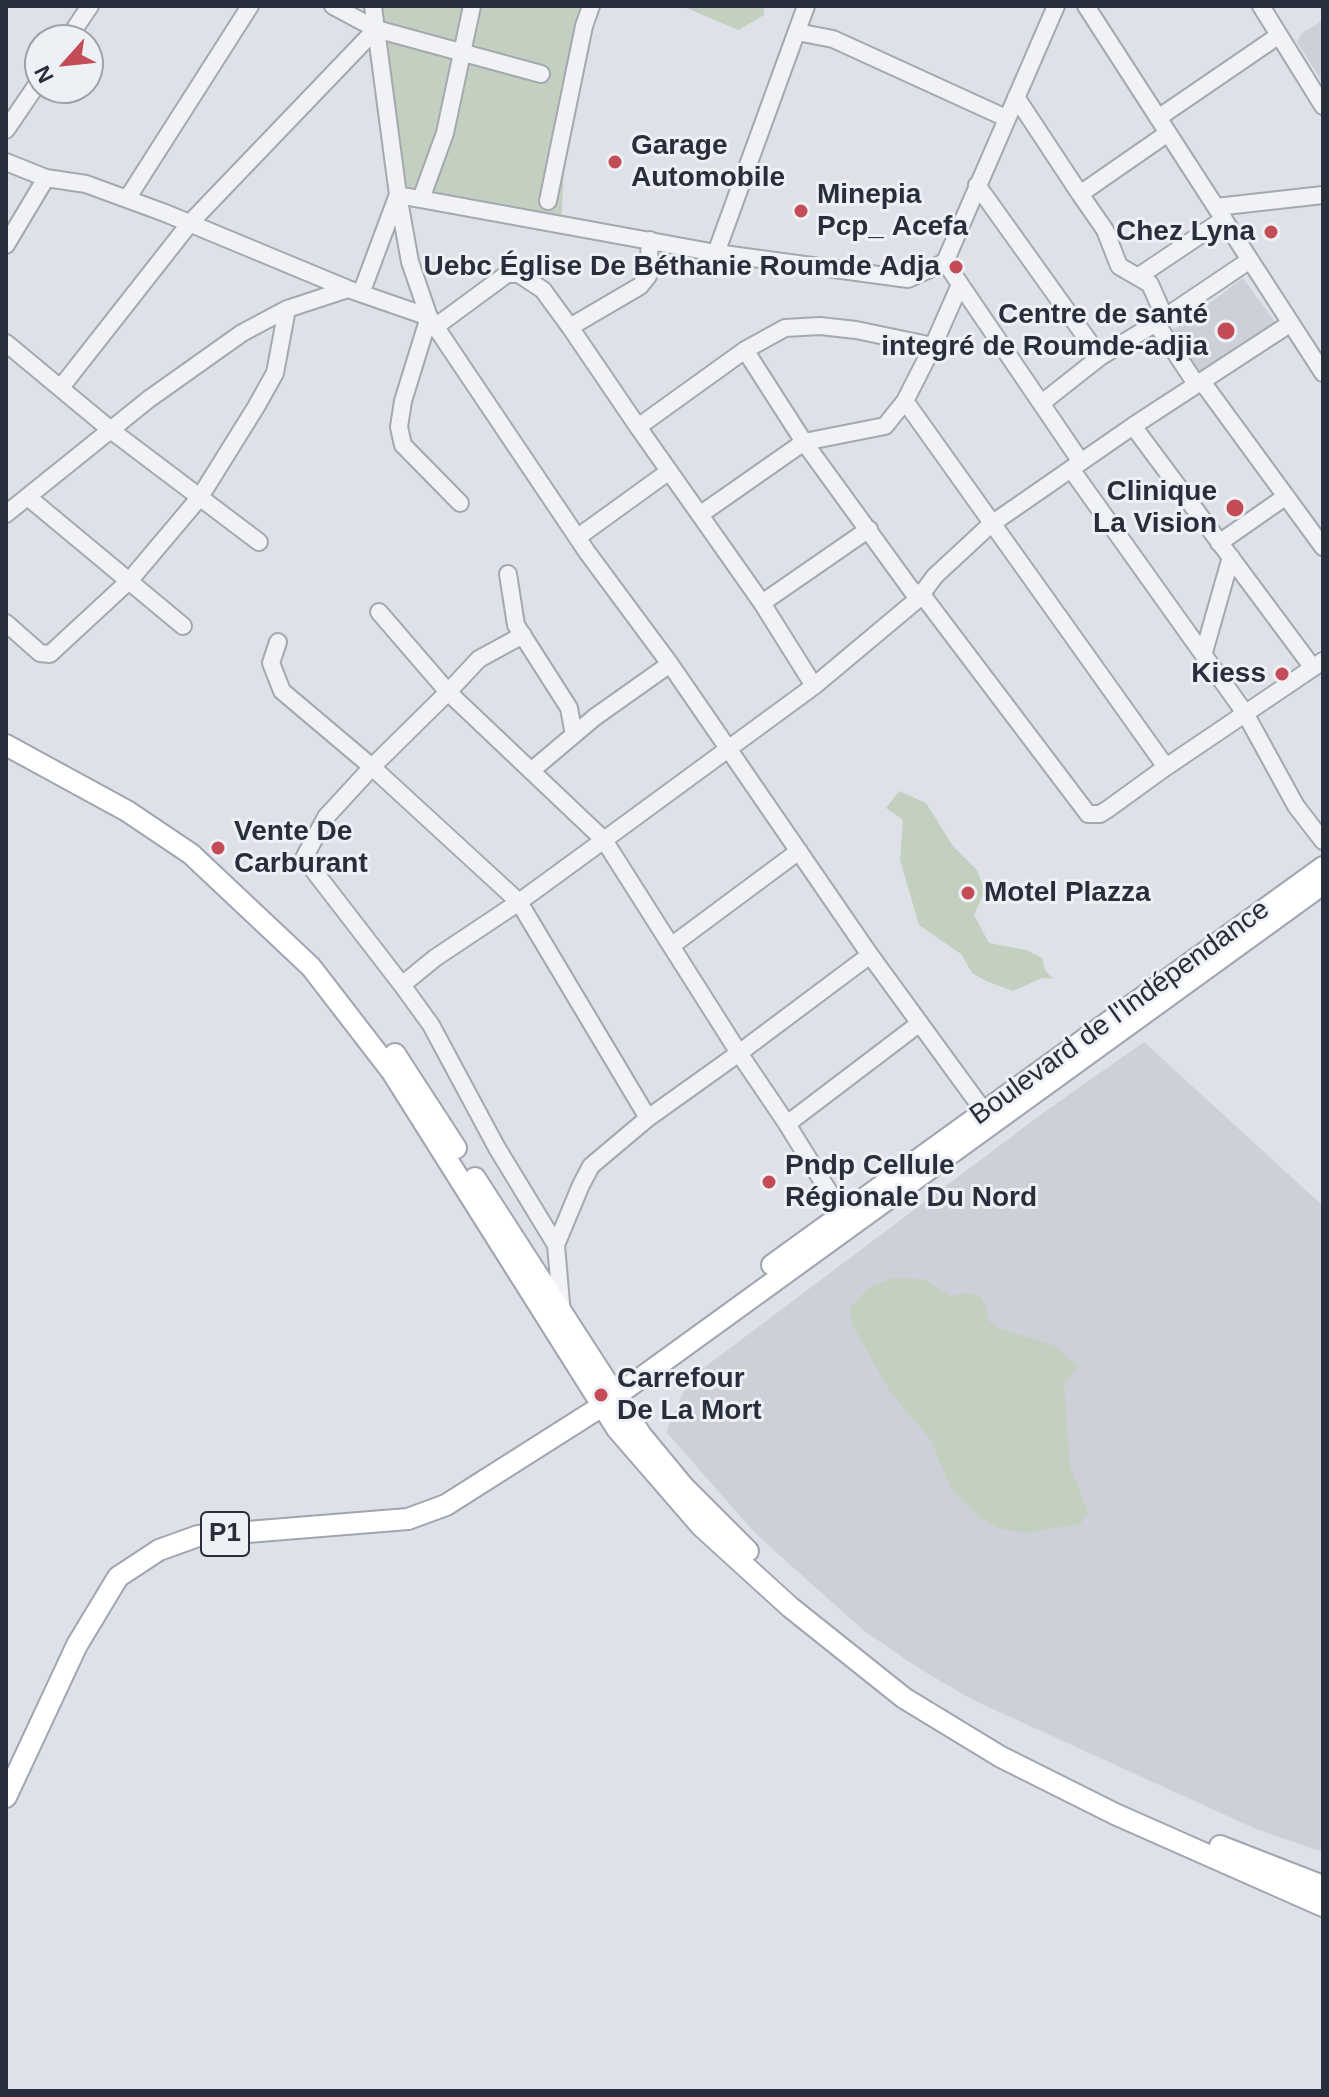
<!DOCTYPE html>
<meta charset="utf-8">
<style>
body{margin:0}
#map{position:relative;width:1329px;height:2097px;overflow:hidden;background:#dee1e7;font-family:Helvetica,sans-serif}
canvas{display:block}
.frame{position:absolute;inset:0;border:8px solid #292e3c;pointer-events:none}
.north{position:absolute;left:24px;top:24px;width:80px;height:80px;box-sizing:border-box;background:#edf0f4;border:2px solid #9fa2aa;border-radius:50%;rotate:243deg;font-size:22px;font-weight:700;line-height:32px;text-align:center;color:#292e3c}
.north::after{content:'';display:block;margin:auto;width:28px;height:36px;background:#c34c56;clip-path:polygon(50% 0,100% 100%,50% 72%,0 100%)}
</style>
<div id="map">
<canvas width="1329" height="2097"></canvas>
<div class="frame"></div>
<div class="north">N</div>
</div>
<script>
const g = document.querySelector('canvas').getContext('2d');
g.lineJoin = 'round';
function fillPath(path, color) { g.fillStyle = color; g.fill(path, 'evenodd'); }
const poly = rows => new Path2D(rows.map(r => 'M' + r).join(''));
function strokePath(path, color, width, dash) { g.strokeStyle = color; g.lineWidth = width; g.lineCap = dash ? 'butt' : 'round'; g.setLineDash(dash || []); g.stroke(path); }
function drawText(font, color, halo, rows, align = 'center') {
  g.font = font + ' Helvetica,sans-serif'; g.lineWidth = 6; g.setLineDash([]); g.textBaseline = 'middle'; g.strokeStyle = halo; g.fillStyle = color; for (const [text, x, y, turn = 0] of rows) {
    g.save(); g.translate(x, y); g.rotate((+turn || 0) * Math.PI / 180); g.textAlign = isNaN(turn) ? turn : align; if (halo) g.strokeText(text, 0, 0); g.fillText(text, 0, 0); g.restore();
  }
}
fillPath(poly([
 [1323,20,1323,83,1297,42,1301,34],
 [1243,278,1281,330,1208,383,1171,332],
 [1144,1042,1323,1206,1323,1852,1256,1829,973,1700,920,1669,863,1630,757,1535,666,1432,683,1393,701,1370,1043,1113]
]), '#cdd0d8');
fillPath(poly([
 [363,6,602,6,589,33,566,131,561,225,405,196,366,40],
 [682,6,764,6,764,15,738,30],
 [899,791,926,803,953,846,977,870,985,891,974,915,989,943,1026,950,1042,958,1045,970,1053,979,1042,978,1013,991,986,981,972,973,961,954,919,925,900,860,903,820,886,808],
 [893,1278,924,1279,950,1296,965,1293,980,1296,986,1305,988,1320,999,1328,1055,1346,1079,1367,1064,1383,1070,1466,1088,1513,1080,1524,1025,1533,1002,1529,982,1519,951,1488,930,1439,890,1392,852,1324,850,1308,869,1287]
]), '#c3d0c0');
const minor = poly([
 [333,6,376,29,541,74],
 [373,6,398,195,410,262,429,317,587,552,670,664,870,955,983,1110],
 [1086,6,1323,373],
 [1261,6,1323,106],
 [797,32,833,39,1006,118],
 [67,40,90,6],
 [1016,97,1080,194,1168,133],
 [1158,118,1278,36],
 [6,130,40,80],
 [6,162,46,178,86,184,165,213,348,289,429,317],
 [977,185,1100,357,1043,402],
 [1080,194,1105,230,1119,266,1150,284,1165,318],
 [398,195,716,253,908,279,945,262,1056,6],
 [127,199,250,6],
 [421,199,445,133,472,6],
 [548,201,584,26,591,6],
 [1216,207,1323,195],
 [6,245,46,178],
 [716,253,806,6],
 [945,262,1081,462],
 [1139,276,1224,219],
 [362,291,397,197],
 [429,317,403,401,399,427,403,445,460,503],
 [1158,322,1250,260],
 [435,327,507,274,519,274,543,290,570,327],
 [6,343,112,431,259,542],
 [933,346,905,401,1166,767,1323,661],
 [745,350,804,442,918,599],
 [1100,357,1156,323,1196,384],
 [1203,383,1323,547],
 [62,386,190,223,376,29],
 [1133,426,1313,668],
 [638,427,570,327,640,286,648,276,650,240],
 [1071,469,1245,713,1296,806,1323,841],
 [29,498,183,626],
 [6,514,149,399,242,333,287,309,348,289],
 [701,514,804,442,885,426,905,401],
 [578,537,668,472],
 [1219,543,1285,497],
 [508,574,516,625,569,708,574,735],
 [920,592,1088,814,1100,814,1108,809,1166,767],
 [762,603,869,529],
 [379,612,448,692,479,659,523,635],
 [6,623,40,653,50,654,130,580,200,497,256,407,275,373,287,309],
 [278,642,271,663,282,691,372,767,326,817,304,858,402,985],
 [1204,652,1231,557],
 [814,686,762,603,638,427,745,350,785,328,820,326,856,330,933,346,959,287],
 [531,771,595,717,670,664],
 [671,946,799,851],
 [787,1124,920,1023],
 [842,1213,787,1124,739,1053,604,840,519,902,648,1118,739,1053,870,955],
 [556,1245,497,1148,431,1025,402,985,435,958,519,902,372,767,448,692,604,840,814,686,918,599,935,576,990,525,1133,426,1291,323],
 [562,1315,556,1245,581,1185,591,1166,648,1118]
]);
const major = poly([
 [6,745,127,811,191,854,311,967,392,1072,617,1429,701,1526,790,1607,904,1698,1001,1757,1115,1814,1323,1906],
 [395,1054,456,1148],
 [475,1178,641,1435,684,1487,748,1551],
 [772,1265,1323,867],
 [6,1797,77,1645,118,1577,159,1550,198,1536,408,1519,446,1505,602,1406,1323,884],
 [1220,1846,1323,1886]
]);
strokePath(minor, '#a4a8b0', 20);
strokePath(major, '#9fa5b1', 24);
strokePath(minor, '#f1f2f5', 16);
strokePath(major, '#fff', 20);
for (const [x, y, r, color] of [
 [615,162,8,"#c34c56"],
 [801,211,8,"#c34c56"],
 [1271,232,8,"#c34c56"],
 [956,267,8,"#c34c56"],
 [1226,331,10,"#c34c56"],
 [1235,508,10,"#c34c56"],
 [1282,674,8,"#c34c56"],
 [218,848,8,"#c34c56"],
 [968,893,8,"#c34c56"],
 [769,1182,8,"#c34c56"],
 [601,1395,8,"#c34c56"]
]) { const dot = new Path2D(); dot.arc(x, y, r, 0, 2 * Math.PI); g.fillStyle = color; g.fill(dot); strokePath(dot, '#edf0f4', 3); }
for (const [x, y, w] of [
 [225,1534,48]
]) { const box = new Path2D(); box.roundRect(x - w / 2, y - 22, w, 44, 6); g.fillStyle = '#edf0f4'; g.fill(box); strokePath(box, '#292e3c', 2); }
drawText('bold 26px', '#292e3c', null, [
 ["P1",225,1534]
]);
drawText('bold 28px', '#292e3c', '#edf0f4', [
 ["Garage",631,146],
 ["Automobile",631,178],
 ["Minepia",817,195],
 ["Pcp_ Acefa",817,227],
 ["Chez Lyna",1255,232,"right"],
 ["Uebc Église De Béthanie Roumde Adja",940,267,"right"],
 ["Centre de santé",1208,315,"right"],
 ["integré de Roumde-adjia",1208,347,"right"],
 ["Clinique",1217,492,"right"],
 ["La Vision",1217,524,"right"],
 ["Kiess",1266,674,"right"],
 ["Vente De",234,832],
 ["Carburant",234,864],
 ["Motel Plazza",984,893],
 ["Pndp Cellule",785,1166],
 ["Régionale Du Nord",785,1198],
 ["Carrefour",617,1379],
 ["De La Mort",617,1411]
], 'left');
drawText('28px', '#292e3c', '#edf0f4', [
 ["Boulevard de l'Indépendance",1120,1013,-36]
]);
</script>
